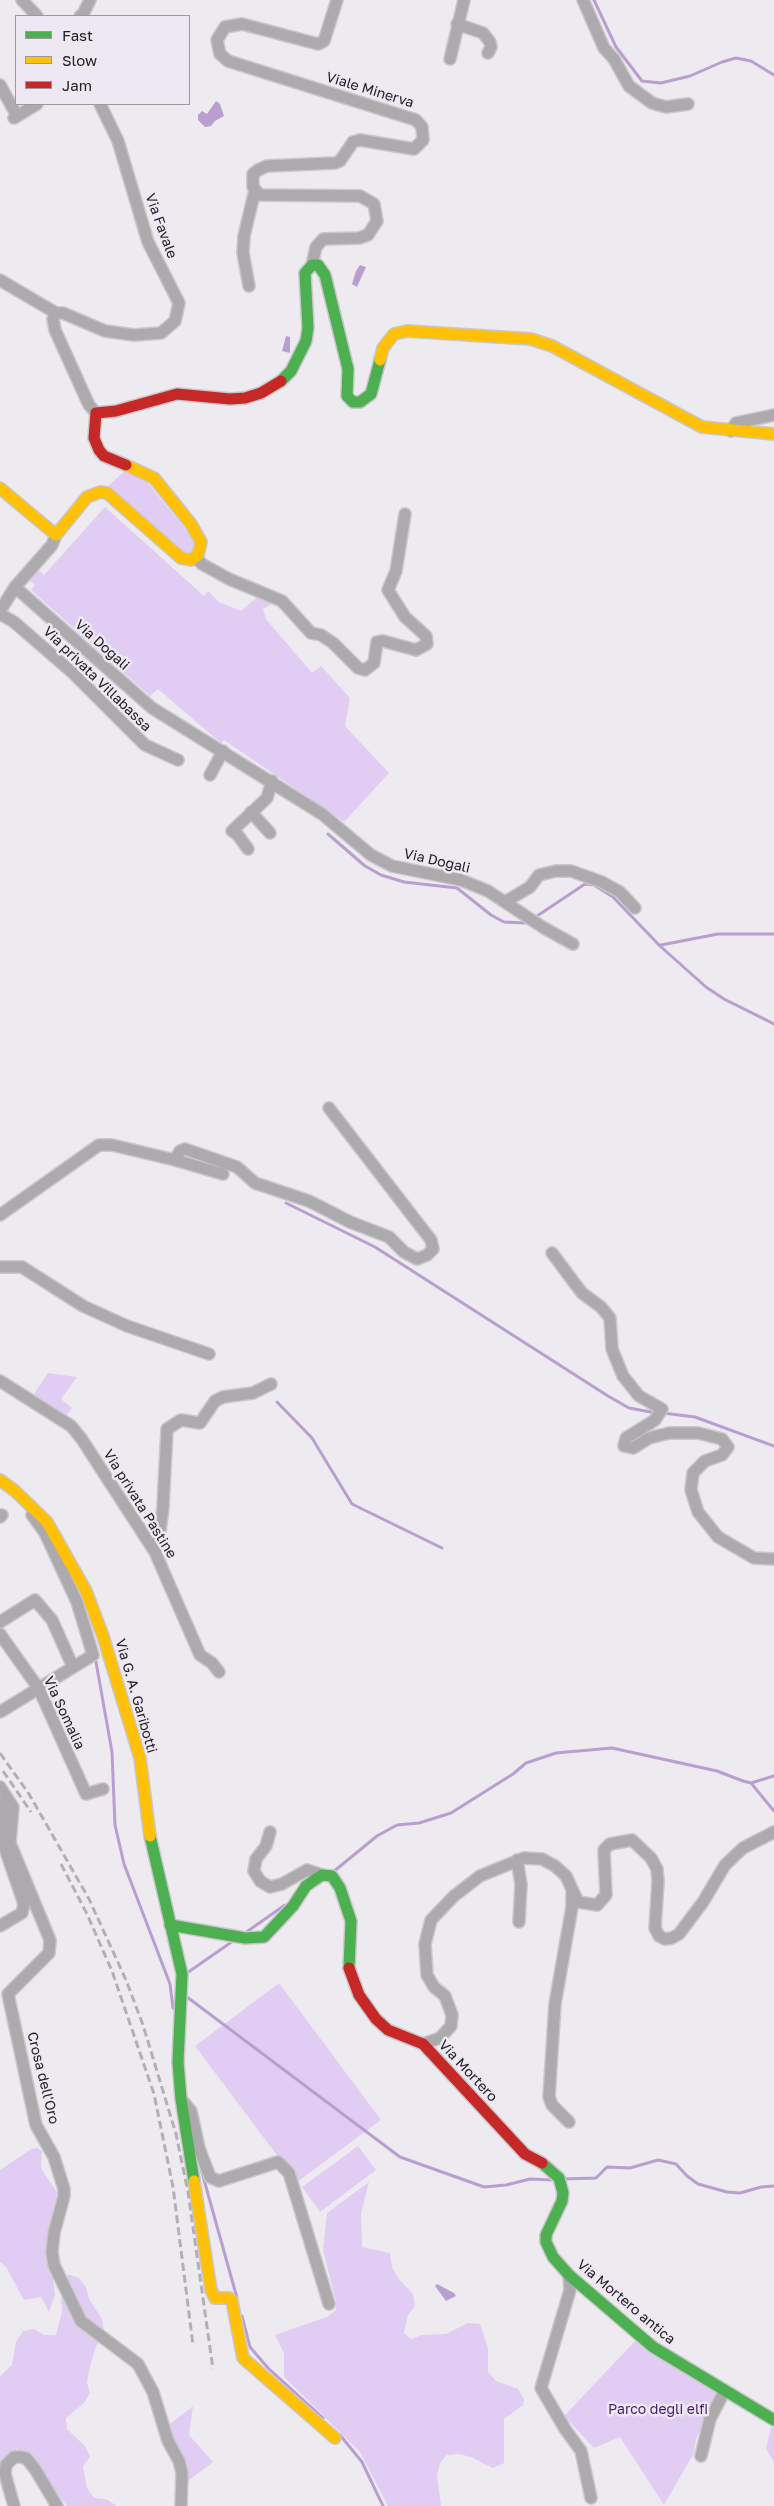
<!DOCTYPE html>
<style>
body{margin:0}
#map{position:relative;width:774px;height:2506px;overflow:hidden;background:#eeebf0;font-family:"Golos Text",sans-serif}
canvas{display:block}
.legend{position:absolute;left:15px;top:15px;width:175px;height:90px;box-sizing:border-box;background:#eee8f3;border:1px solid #9c98a0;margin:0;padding:6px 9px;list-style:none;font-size:15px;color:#222023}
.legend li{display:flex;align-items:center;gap:10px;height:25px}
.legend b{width:25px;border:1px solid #9c98a0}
</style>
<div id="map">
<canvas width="774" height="2506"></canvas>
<ul class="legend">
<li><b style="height:6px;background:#4caf50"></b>Fast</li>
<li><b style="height:6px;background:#ffc107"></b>Slow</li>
<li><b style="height:6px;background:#c62828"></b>Jam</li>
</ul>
</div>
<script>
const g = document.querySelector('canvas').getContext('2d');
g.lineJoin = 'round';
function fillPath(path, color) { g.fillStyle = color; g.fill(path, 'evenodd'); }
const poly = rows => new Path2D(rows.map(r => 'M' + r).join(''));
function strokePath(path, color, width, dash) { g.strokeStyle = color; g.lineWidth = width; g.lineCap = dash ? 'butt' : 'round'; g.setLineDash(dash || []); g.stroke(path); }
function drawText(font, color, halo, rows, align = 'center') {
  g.font = font + ' "Golos Text",sans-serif'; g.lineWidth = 5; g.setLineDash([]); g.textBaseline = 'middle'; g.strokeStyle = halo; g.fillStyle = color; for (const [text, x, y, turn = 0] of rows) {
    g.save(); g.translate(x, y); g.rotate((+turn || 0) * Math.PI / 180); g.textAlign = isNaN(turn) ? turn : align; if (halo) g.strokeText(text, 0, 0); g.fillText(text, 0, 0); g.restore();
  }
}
fillPath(poly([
 [126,470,147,482,192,537,195,549,190,554,179,552,107,487],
 [105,507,204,596,208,591,219,602,241,611,262,593,271,604,263,609,266,619,312,673,321,666,350,698,345,726,389,773,344,822,224,740,221,743,158,689,150,696,31,590,35,585,27,579,37,569,44,575],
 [48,1373,77,1377,61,1399,72,1408,66,1416,34,1394],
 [279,1983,381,2120,297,2182,195,2046],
 [358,2146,376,2170,320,2212,302,2187],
 [37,2148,42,2151,41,2167,44,2173,57,2192,46,2244,47,2262,53,2278,55,2295,49,2312,41,2297,24,2300,6,2267,0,2262,0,2170,31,2149],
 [369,2182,361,2214,362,2247,390,2253,392,2267,398,2278,413,2294,415,2306,408,2315,404,2333,411,2339,422,2335,446,2334,468,2323,480,2324,488,2348,488,2372,496,2381,518,2389,524,2399,523,2405,504,2419,504,2463,493,2468,471,2457,459,2454,447,2455,440,2463,437,2475,441,2506,388,2506,360,2452,284,2377,284,2353,275,2335,327,2317,336,2310,336,2302,323,2250,327,2213],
 [68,2274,79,2278,86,2287,89,2299,102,2319,104,2331,95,2349,89,2371,87,2382,90,2393,84,2403,66,2418,67,2429,85,2446,90,2457,83,2466,87,2488,94,2498,106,2499,117,2506,67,2506,27,2455,17,2449,0,2461,0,2376,12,2365,16,2342,23,2331,34,2329,44,2335,56,2335,62,2312,61,2300],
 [637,2339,714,2389,717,2395,696,2439,694,2453,664,2505,620,2437,594,2448,564,2416],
 [193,2406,189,2435,213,2462,183,2485,166,2427],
 [771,2427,774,2428,774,2462,766,2449]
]), '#e1cdf3');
fillPath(poly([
 [216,101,220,104,224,116,215,121,211,126,205,127,198,120,198,115,202,111,207,114],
 [360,265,366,267,357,287,352,284,356,271],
 [286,336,290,337,290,353,282,351],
 [437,2284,454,2293,456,2296,446,2301,435,2286]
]), '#b99ed0');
strokePath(poly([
 [594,0,616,47,642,81,661,83,690,76,722,62,736,58,751,61,774,75],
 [328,834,365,866,381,875,404,882,457,888,491,915,504,922,526,923,529,921],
 [534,918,585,884,594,885,613,897,660,946,706,987,724,999,774,1024],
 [661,945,718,934,774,934],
 [286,1203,375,1247,608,1396,629,1408,656,1413],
 [277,1402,312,1438,352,1504,442,1548],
 [663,1413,695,1417,774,1446],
 [96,1662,112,1752,115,1825,124,1864,170,1984,173,2008],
 [751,1783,774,1811],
 [333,1872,377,1836,397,1825,419,1823,451,1813,513,1774,526,1763,556,1753,612,1748,717,1771,743,1781,751,1783,774,1776],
 [245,1933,285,1905],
 [187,1973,233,1941],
 [187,1997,400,2157,484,2187,506,2185,530,2179,553,2180],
 [201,2169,237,2298],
 [564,2179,596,2178,607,2167,630,2168,658,2160,676,2164,687,2176,698,2184,727,2192,740,2193,761,2187,774,2186],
 [242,2316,250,2347,268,2368,323,2418],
 [340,2435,362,2462,383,2506]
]), '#b99ed0', 3);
const street = poly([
 [22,0,37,16],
 [583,0,604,48,614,59,629,86,652,103,666,107,688,104],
 [80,16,83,14,90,0],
 [457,24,483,33,490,42,491,47,488,53],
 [450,59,464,0],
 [0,85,17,116],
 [14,118,37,104],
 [312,265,316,247,323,239,359,238,368,235,377,221,374,204,360,196,260,195,253,187,253,174,258,170,267,166,335,163,340,161,353,142,360,140,414,149,423,140,422,127,416,120,228,61,220,54,217,40,225,27,242,24,318,44,324,41,337,0],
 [0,280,56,313,63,313,105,331,134,335,161,333,175,321,179,303,148,242,118,141,100,104],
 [249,286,243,253,244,236,255,190],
 [56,313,53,319,55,330,89,405,96,413],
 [731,431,736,423,774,415],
 [195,557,202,564,229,579,282,601,311,633,321,635,333,643,358,668,365,670,374,663,377,642,383,641,416,650,427,644,426,636,405,617,388,590,396,571,405,514],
 [15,587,52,545,56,535],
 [0,611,15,587,152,708,322,814,371,855,392,866,461,880,488,891,544,928,573,944],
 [0,614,14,622,73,673,145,745,178,760],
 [210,775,223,751],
 [251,812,270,833],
 [248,849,237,834,232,831,267,798,272,781],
 [505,902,530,887,539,875,556,871,571,871,602,882,620,892,635,908],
 [175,1160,180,1151,185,1149,237,1167,255,1183,309,1201,350,1222,389,1237,404,1252,417,1259,427,1255,433,1249,431,1240,329,1108],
 [0,1215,99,1145,112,1145,175,1160,223,1174],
 [552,1253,582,1293,601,1307,610,1318,612,1349,623,1376,639,1396,662,1409,655,1420,626,1438,624,1446,633,1448,649,1438,669,1433,698,1433,722,1439,728,1447,722,1455,705,1461,693,1473,691,1490,698,1512,718,1537,754,1558,774,1559],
 [0,1267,22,1267,83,1306,127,1326,209,1354],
 [0,1381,71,1426,81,1438,155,1552,200,1655,212,1663,219,1672],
 [0,1517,2,1515],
 [155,1552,158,1546,163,1507,167,1429,181,1420,200,1423,215,1401,223,1397,253,1393,271,1384],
 [0,1622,35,1600,52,1620,73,1667],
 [0,1634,39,1689,86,1794,103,1789],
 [0,1712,93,1655,77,1602,45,1533,32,1515],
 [0,1787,13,1807,10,1843,50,1940,49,1953,8,1994,36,2125,54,2157,64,2189,64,2196,54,2233,52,2252,54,2265,81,2321,138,2364,153,2392,168,2441,179,2461,182,2473,181,2506],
 [0,1804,3,1810,4,1826,2,1840,24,1904,22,1913,0,1926],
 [270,1832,266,1846,256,1859,254,1871,260,1881,270,1887,282,1884,307,1870,322,1875],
 [517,1860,521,1884,519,1922],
 [423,2044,440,2038,451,2026,452,2015,445,1996,434,1987,427,1975,425,1944,431,1920,454,1896,480,1876,524,1858,542,1859,555,1866,566,1876,578,1902,597,1905,606,1895,604,1850,610,1844,632,1840,651,1858,657,1869,658,1882,655,1928,659,1936,665,1939,672,1938,679,1934,703,1902,725,1865,743,1848,774,1832],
 [181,2099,191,2111,199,2148,210,2177,219,2181,278,2162,289,2173,329,2304],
 [569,2122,552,2105,549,2097,555,2004,572,1907,572,1892],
 [569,2275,570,2290,541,2388,565,2429,581,2451,591,2498],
 [701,2456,710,2419,724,2392],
 [14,2506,5,2474,6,2465,14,2457,20,2457,26,2458,35,2469,57,2506]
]);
const fast = poly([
 [281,381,291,371,306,341,308,328,305,273,312,265,318,265,325,275,348,369,347,396,353,402,360,402,371,394,380,360],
 [150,1836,182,1974,178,2062,181,2099,194,2181],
 [170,1925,245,1938,264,1937,293,1906,306,1886,322,1875,332,1876,340,1888,351,1921,349,1968],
 [542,2163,559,2178,563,2193,562,2201,546,2235,546,2242,553,2257,569,2275,653,2347,774,2420]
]);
const slow = poly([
 [380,360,383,348,394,334,407,331,531,339,552,346,702,427,774,434],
 [0,488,56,535,87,497,100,492,107,493,181,558,191,560,198,555,201,542,191,524,154,478,126,465],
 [0,1480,15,1491,47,1522,86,1591,103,1636,140,1758,150,1836],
 [194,2181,211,2290,215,2298,229,2298,232,2301,243,2358,335,2438]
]);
const jam = poly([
 [126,465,104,456,99,450,94,438,96,413,116,411,177,394,230,399,245,398,261,393,281,381],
 [349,1968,359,1995,376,2019,388,2030,423,2044,525,2154,542,2163]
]);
strokePath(street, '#c9c7ca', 14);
strokePath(fast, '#c9c7ca', 14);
strokePath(slow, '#c9c7ca', 14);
strokePath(jam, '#c9c7ca', 14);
strokePath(street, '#acaaad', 11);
strokePath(fast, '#4caf50', 11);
strokePath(slow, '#ffc107', 11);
strokePath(jam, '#c62828', 11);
strokePath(poly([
 [0,1753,29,1794,89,1899,126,1980,143,2025,176,2134,188,2192,213,2369],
 [3,1771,31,1812],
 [61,1864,87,1914,112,1971,154,2094,173,2187,193,2345]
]), '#b2b0b4', 3, [8, 4]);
drawText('14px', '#222023', '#eee8f3', [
 ["Viale Minerva",370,90,17],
 ["Via Favale",161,226,70],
 ["Via Dogali",102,645,42],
 ["Via privata Villabassa",97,679,44],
 ["Via Dogali",437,861,13],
 ["Via privata Pastine",140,1504,58],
 ["Via G. A. Garibotti",136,1696,74],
 ["Via Somalia",64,1713,65],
 ["Via Mortero",468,2071,47],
 ["Crosa dell'Oro",43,2078,76],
 ["Via Mortero antica",626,2302,40]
]);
drawText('14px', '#4b196b', '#eee8f3', [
 ["Parco degli elfi",658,2410]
]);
</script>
